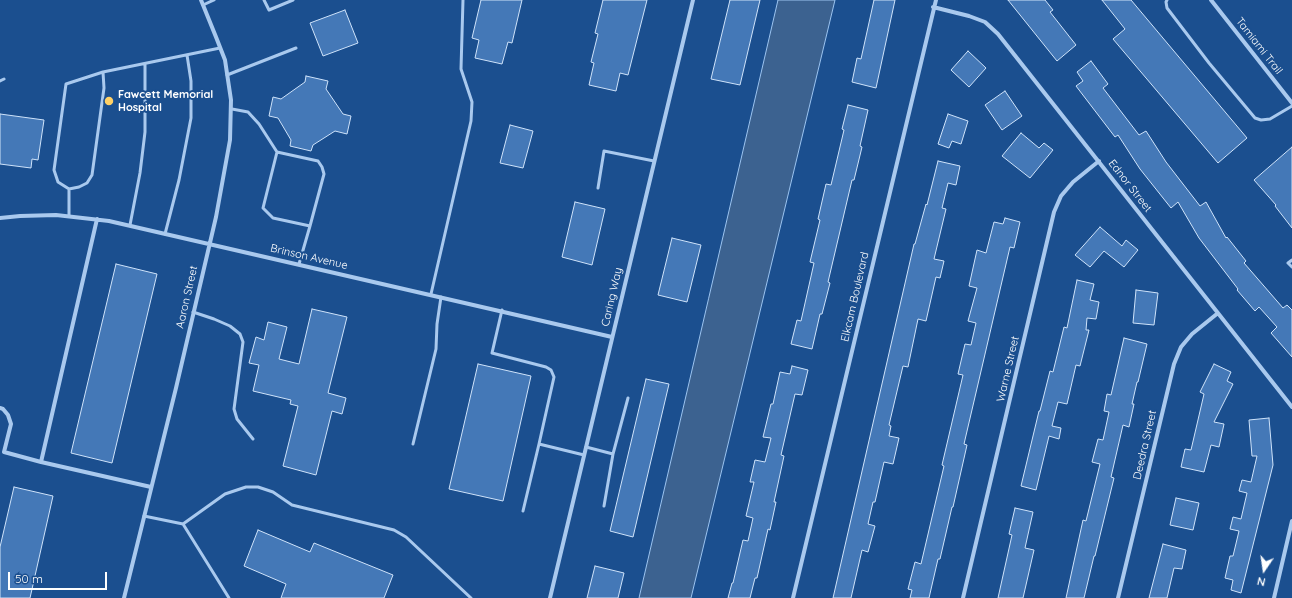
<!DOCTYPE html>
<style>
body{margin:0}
#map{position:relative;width:1292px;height:598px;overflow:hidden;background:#1b4f8f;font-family:Quicksand,sans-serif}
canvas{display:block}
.north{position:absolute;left:1244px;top:550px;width:40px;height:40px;-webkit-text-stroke:3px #1b4f8f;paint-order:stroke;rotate:193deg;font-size:11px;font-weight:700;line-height:16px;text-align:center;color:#fff}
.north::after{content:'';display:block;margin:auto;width:14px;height:18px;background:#fff;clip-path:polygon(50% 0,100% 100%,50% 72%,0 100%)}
.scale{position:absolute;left:8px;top:572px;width:99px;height:18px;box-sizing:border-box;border:2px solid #fff;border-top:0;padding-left:5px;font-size:12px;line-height:14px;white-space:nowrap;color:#fff;-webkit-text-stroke:3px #1b4f8f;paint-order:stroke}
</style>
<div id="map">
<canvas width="1292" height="598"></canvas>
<div class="north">N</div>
<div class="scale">50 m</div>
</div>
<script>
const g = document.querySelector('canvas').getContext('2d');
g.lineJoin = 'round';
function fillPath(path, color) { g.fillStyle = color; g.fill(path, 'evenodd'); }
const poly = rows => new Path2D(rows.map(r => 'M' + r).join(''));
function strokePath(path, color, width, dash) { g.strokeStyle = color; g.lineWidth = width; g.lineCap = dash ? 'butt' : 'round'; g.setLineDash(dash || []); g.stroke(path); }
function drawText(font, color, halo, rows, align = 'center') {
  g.font = font + ' Quicksand,sans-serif'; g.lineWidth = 4; g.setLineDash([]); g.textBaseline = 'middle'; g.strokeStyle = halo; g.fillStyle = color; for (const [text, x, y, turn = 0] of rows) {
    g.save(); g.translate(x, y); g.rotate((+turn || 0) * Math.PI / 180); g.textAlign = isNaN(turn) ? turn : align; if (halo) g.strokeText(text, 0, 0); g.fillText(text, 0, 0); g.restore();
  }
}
const water = poly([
 [778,0,835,0,691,598,639,598,778,0]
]);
fillPath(water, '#3c6290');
strokePath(water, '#9cc4f0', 1);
const building = poly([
 [481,0,522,0,512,43,508,42,502,64,475,58,479,40,472,38,481,0],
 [603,0,647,0,628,75,620,73,616,91,589,85,594,63,591,62,598,34,595,33,603,0],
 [730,0,760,0,740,85,711,79,730,0],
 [874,0,895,0,876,88,852,82,857,58,861,59,874,0],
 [1008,0,1045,0,1053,10,1050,12,1076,45,1057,61,1008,0],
 [1102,0,1131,0,1247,138,1218,163,1113,39,1125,29,1102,0],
 [345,10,358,43,323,56,310,23,345,10],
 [968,51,986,68,969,87,951,70,968,51],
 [1091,61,1108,84,1103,88,1139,135,1146,131,1166,162,1200,206,1206,202,1226,238,1227,237,1246,261,1244,263,1283,308,1287,305,1292,310,1292,357,1271,333,1277,327,1259,307,1255,311,1237,290,1238,289,1199,238,1178,202,1171,208,1140,169,1118,135,1115,137,1076,86,1083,81,1077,72,1091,61],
 [306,76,328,81,326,89,343,114,351,116,347,134,335,131,313,145,311,151,290,146,291,140,278,118,269,116,273,97,281,99,305,82,306,76],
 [1005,91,1022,116,1002,130,985,105,1005,91],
 [848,105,868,110,860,146,862,147,854,180,852,180,828,282,830,283,822,314,820,314,812,349,791,344,797,320,801,321,814,263,810,262,820,220,818,219,826,184,831,185,844,130,842,129,848,105],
 [0,114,44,120,38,160,32,159,31,168,0,164,0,114],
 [948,114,968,121,961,144,952,141,949,148,938,144,948,114],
 [510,125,533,131,523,168,500,163,510,125],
 [1021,133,1039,148,1044,143,1053,150,1030,178,1002,156,1021,133],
 [1292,147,1292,228,1275,206,1276,205,1254,180,1292,147],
 [938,161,960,166,956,185,948,183,942,208,946,209,934,259,944,261,940,278,936,277,926,321,918,319,908,367,903,366,889,425,891,426,889,436,899,438,893,464,884,462,875,502,873,502,868,524,875,526,868,552,862,550,851,598,833,598,914,244,915,244,926,204,927,205,938,161],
 [575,202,605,209,592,265,562,257,575,202],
 [1005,218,1020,222,1014,248,1010,247,964,444,967,445,953,507,952,507,940,559,938,559,929,598,910,598,912,590,908,589,915,562,921,564,944,466,942,465,963,375,958,374,965,344,971,345,976,323,968,321,977,288,969,286,977,250,986,253,994,222,1003,224,1005,218],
 [1100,227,1122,246,1126,240,1138,250,1124,267,1104,251,1090,267,1075,255,1100,227],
 [672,238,701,245,687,302,658,295,672,238],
 [116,264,157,274,112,463,71,453,116,264],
 [1077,280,1094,284,1090,300,1099,302,1096,319,1087,318,1086,330,1089,330,1080,366,1076,365,1067,404,1058,402,1052,426,1061,428,1059,439,1049,436,1036,490,1021,486,1039,411,1040,411,1050,371,1053,372,1064,327,1067,328,1077,280],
 [1136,290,1158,293,1154,325,1133,323,1136,290],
 [312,309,347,317,328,393,346,398,342,414,332,411,316,475,283,466,298,406,290,404,291,400,253,391,259,365,249,363,256,337,264,340,268,322,287,327,279,359,299,364,312,309],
 [1124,338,1147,344,1138,382,1137,382,1132,404,1134,404,1129,427,1123,425,1111,477,1114,478,1095,556,1094,556,1084,598,1066,598,1083,520,1086,521,1100,464,1092,462,1098,439,1103,440,1109,412,1104,411,1107,394,1111,395,1124,338],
 [478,364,531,376,503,501,449,489,478,364],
 [1214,364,1231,372,1227,381,1233,384,1214,422,1224,424,1219,447,1211,445,1204,472,1181,467,1185,449,1191,450,1204,394,1200,392,1214,364],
 [792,366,808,370,802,395,795,394,781,455,784,456,774,502,776,502,770,530,768,529,757,578,755,578,750,598,728,598,732,583,733,583,743,540,748,541,753,518,746,516,754,482,750,482,755,460,765,462,771,438,763,437,771,404,773,404,780,372,790,374,792,366],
 [646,379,669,384,633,537,610,531,646,379],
 [1269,418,1273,465,1241,593,1231,590,1233,580,1225,578,1230,556,1233,556,1239,531,1230,529,1233,517,1241,519,1247,493,1239,491,1242,480,1251,482,1257,456,1252,456,1249,420,1269,418],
 [14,487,53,496,30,598,0,598,0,547,14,487],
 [1176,498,1199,503,1193,530,1170,525,1176,498],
 [1015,508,1033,512,1025,548,1034,550,1023,598,998,598,1012,535,1009,534,1015,508],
 [258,530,310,552,314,543,393,575,384,598,281,598,286,584,244,566,258,530],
 [1163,544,1186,550,1182,569,1174,568,1167,598,1149,598,1163,544],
 [595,566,624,573,618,598,587,598,595,566]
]);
fillPath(building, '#4478b7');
strokePath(building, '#cfe3fa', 1);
strokePath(poly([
 [264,0,269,10,293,0],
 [1167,0,1166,2,1167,8,1209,63,1255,118,1261,120,1270,119,1292,106],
 [203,5,214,0],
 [103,72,104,88,92,175,87,183,79,187,69,189,58,182,54,170,66,84,103,72,220,48],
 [227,75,296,48],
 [0,81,4,79],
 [232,109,248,112,259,124,277,152],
 [598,188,604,151,654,161],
 [69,216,69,189],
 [130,225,140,173,145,132,145,64],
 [165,234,179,180,191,118,191,81,187,55],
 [1292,260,1288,263,1292,267],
 [299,264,310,226,324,174,322,167,318,161,277,152,263,208,273,218,310,226],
 [431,294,471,121,472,102,461,69,463,0],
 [502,310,492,353,546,367,551,370,554,377,539,444,584,455],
 [193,312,214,319,230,326,240,334,243,342,234,409,237,419,253,439],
 [413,444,436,349,437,324,441,297],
 [586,447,613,454],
 [604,506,613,454,628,398],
 [523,511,539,444],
 [144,516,183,524,225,494,246,487,258,487,273,492,292,505,394,530,406,537,471,598],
 [183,524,229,598]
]), '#a9c9ee', 3);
strokePath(poly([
 [1211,0,1292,103],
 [933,7,969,16,985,22,998,34,1292,407],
 [0,218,20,216,56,215,109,221,612,337],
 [97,219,41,462,151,487],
 [0,408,3,409,8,415,11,424,4,452,41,462],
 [124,598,176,388,216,217,230,140,231,100,225,60,216,37,201,0],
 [550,598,693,0],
 [793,598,936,0],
 [963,598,1054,212,1061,196,1073,182,1099,161],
 [1118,598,1174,364,1181,347,1192,334,1218,313],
 [1274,598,1292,521]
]), '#a9c9ee', 4);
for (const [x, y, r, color] of [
 [109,101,5,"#ffd166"]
]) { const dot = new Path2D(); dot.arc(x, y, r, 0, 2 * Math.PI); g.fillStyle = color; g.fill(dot); strokePath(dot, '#1b4f8f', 1.5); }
drawText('11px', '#fff', '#1b4f8f', [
 ["Tamiami Trail",1259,46,52],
 ["Ednor Street",1130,186,52],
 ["Brinson Avenue",309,257,13],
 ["Aaron Street",187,297,-77],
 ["Caring Way",612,297,-77],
 ["Elkcam Boulevard",855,297,-77],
 ["Warne Street",1008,369,-77],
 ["Deedra Street",1145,445,-77]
]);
drawText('bold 11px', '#fff', '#1b4f8f', [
 ["Fawcett Memorial",118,95],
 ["Hospital",118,108]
], 'left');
</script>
